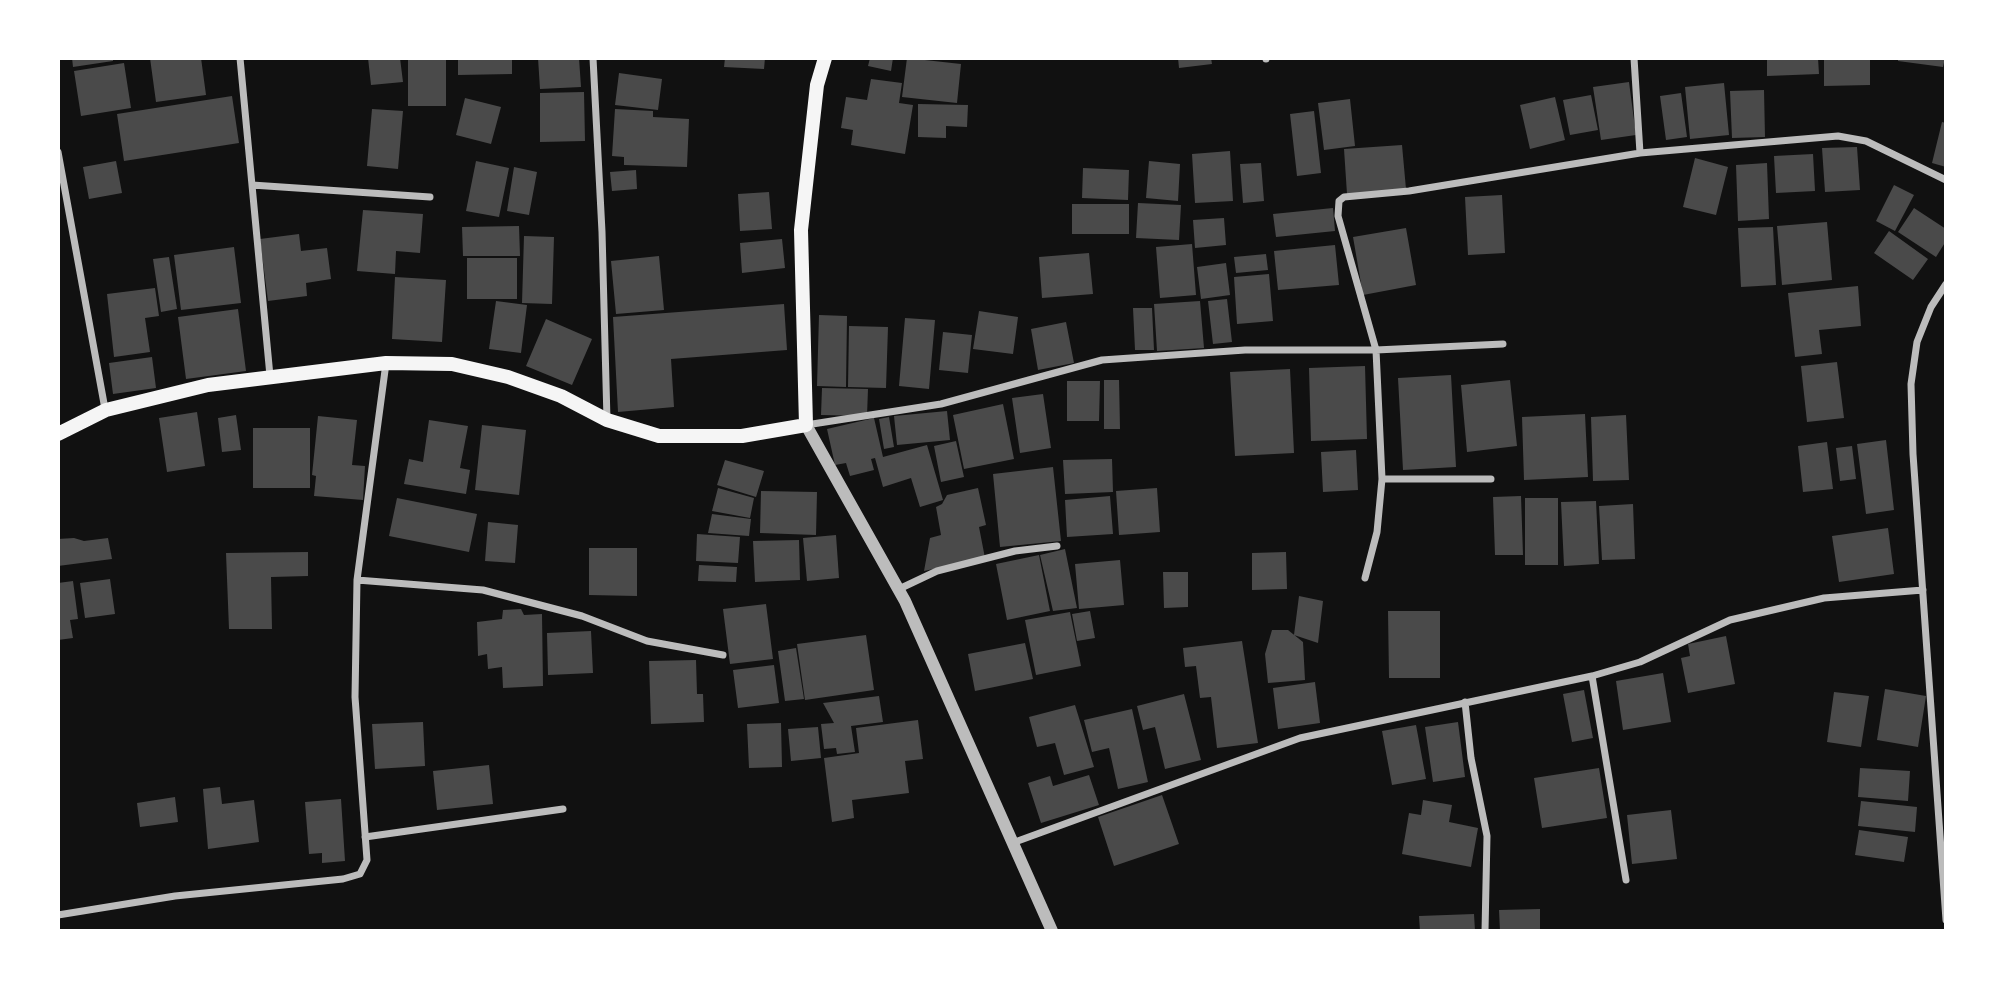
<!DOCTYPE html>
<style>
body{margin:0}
#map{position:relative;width:2004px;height:989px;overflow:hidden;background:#111;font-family:"DejaVu Sans",sans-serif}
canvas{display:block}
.frame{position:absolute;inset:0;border:60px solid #fff;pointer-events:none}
</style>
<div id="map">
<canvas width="2004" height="989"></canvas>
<div class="frame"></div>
</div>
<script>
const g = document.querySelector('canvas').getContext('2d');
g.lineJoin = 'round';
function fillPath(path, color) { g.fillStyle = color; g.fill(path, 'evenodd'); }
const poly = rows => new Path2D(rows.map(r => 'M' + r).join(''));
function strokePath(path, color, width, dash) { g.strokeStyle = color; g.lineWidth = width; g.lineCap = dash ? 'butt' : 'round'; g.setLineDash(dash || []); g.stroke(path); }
fillPath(poly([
 [72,58,113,58,113,61,73,67],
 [150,58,201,58,206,95,156,102],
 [368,58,400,58,403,82,371,85],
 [408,58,446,58,446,106,408,106],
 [458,58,512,58,512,74,458,75],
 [538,58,579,58,581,87,540,89],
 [725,58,765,58,764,69,724,67],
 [870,58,893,58,891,71,868,66],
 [907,58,961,64,957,103,902,97],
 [1178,58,1211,58,1212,64,1179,68],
 [1767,58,1818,58,1819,74,1767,76],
 [1824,58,1870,58,1870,85,1824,86],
 [1898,58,1945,58,1943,67,1898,61],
 [124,63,131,108,81,116,74,71],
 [619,73,662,79,658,110,615,105],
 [871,79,902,83,899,103,913,105,905,154,851,145,853,130,841,128,846,97,867,100],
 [1629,82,1636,135,1601,140,1593,87],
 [1724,83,1729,135,1690,139,1685,87],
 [1764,90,1765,137,1732,138,1730,91],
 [584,92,585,141,540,142,540,93],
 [1681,93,1687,137,1666,140,1660,96],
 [1591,95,1598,130,1570,135,1563,100],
 [232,96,239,143,124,161,117,114],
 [1555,97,1565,140,1530,149,1520,105],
 [465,98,501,107,491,144,456,135],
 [1350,99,1355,146,1324,150,1318,103],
 [918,104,968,105,967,127,946,126,946,138,918,137],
 [372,109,403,111,398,169,367,166],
 [615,109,653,111,653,117,689,119,687,167,624,165,624,157,612,156],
 [1314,111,1321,173,1297,176,1290,114],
 [1942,122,1946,123,1946,167,1932,163],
 [1402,145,1406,189,1347,194,1344,149],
 [1857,147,1860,190,1825,192,1822,148],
 [1230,151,1233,201,1195,203,1192,154],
 [1813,154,1815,191,1776,193,1774,156],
 [1695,158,1728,167,1716,215,1683,207],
 [116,161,122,193,89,199,83,167],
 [476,161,509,168,499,217,466,211],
 [1149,161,1180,164,1178,201,1146,198],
 [1261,163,1264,201,1243,203,1240,164],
 [1767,163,1769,219,1738,221,1736,165],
 [514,167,537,172,529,215,507,211],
 [1083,168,1129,170,1128,200,1082,198],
 [636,170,637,189,612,191,610,172],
 [1894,185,1914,195,1895,231,1876,221],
 [769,192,772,229,740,231,738,194],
 [1502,195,1505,253,1468,255,1465,197],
 [1138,203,1181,205,1179,240,1136,238],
 [1072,204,1129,204,1129,234,1072,234],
 [1333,208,1335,231,1276,237,1273,214],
 [1914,208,1946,229,1946,241,1936,257,1898,232],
 [363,210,423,214,420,253,396,251,395,274,357,271],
 [1224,218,1226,245,1195,248,1193,220],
 [1827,222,1832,280,1782,285,1777,226],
 [519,226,520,256,463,256,462,227],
 [1773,227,1776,285,1741,287,1738,228],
 [1406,228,1416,285,1363,295,1353,237],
 [1889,231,1928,259,1913,280,1874,253],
 [299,234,301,251,327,248,331,279,306,283,307,296,268,301,260,239],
 [524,236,554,237,552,304,522,303],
 [782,239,785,268,742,273,740,243],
 [1192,244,1196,295,1160,298,1156,247],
 [1335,245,1339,285,1278,290,1274,251],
 [234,247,241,303,181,310,174,255],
 [1089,253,1093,294,1042,298,1039,257],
 [1266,254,1268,270,1236,273,1234,257],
 [659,256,664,310,616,314,611,261],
 [169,257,177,309,161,312,153,259],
 [467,258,517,258,517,299,467,299],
 [1226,263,1230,295,1201,299,1197,267],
 [1269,274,1273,321,1237,324,1234,277],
 [395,277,446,280,442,342,392,339],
 [1858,286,1861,326,1819,330,1822,354,1795,357,1788,293],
 [155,288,159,316,145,318,150,352,114,357,107,294],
 [1227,299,1232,342,1213,344,1208,301],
 [496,301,527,305,521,353,489,349],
 [1200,301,1204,348,1157,351,1154,304],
 [784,304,787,350,671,359,674,407,618,412,613,317],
 [1133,308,1152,308,1154,350,1135,350],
 [238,309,246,371,186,379,178,317],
 [979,311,1018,317,1013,354,973,349],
 [819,315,847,316,846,387,817,386],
 [905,318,935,320,929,389,899,386],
 [546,319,592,339,572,385,526,366],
 [1066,322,1074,363,1038,370,1031,329],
 [849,326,888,327,886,388,848,387],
 [943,332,972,335,968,373,939,370],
 [152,357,156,388,113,394,109,363],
 [1837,362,1844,418,1807,422,1801,366],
 [1365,366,1367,439,1311,441,1309,368],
 [1290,369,1294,453,1235,456,1230,372],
 [1451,375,1456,467,1403,470,1398,378],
 [1104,380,1119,380,1120,429,1104,429],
 [1510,380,1517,446,1467,452,1461,385],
 [1067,381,1100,381,1099,421,1067,421],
 [822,388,868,389,867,416,821,415],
 [1043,394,1051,448,1020,453,1012,398],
 [1003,404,1014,459,964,469,953,415],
 [947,411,950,440,897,445,894,416],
 [197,412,205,466,167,472,159,418],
 [1585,414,1588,477,1524,480,1522,417],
 [236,415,241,450,222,452,218,418],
 [1626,415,1629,480,1593,481,1591,417],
 [318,416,357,420,352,465,365,466,363,500,314,496,316,476,312,475],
 [889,417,894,447,884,449,879,419],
 [874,418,883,457,927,445,943,500,920,507,911,478,883,487,875,458,871,459,874,470,850,476,846,463,835,465,827,429],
 [429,420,468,426,460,468,470,470,466,494,404,484,409,459,423,462],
 [482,425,526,430,519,495,475,490],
 [253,428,310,428,310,488,253,488],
 [1886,440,1894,510,1866,514,1857,444],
 [956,441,964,477,941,482,934,446],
 [1827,442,1833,489,1803,492,1798,446],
 [1852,446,1856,479,1840,481,1836,448],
 [1356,450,1358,490,1323,492,1321,452],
 [1112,459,1113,492,1065,494,1063,460],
 [725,460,764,471,756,497,717,485],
 [1053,467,1061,541,1000,547,993,474],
 [718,488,754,498,750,518,712,511],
 [978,488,986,525,979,527,985,558,924,571,930,538,941,535,936,507,942,504,947,495],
 [1157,488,1160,532,1119,535,1116,491],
 [761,491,817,492,816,535,760,533],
 [1110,496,1113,534,1067,537,1065,500],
 [1521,496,1523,555,1495,555,1493,497],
 [397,498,477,514,469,552,389,536],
 [1525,498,1558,498,1558,565,1525,565],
 [1596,501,1599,564,1564,566,1561,502],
 [1633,504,1635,559,1602,560,1599,506],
 [712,514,751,519,749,536,708,533],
 [488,522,518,525,515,563,485,561],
 [1888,528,1894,574,1839,582,1832,536],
 [697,534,740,537,738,563,696,561],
 [836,535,839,578,807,581,803,538],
 [74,538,84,541,108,538,112,559,58,566,58,539],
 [799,540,800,580,755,582,753,541],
 [589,548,637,548,637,596,589,595],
 [1065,549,1077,608,1053,611,1040,555],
 [308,552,308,576,271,577,272,629,229,629,226,553],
 [1286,552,1287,589,1252,590,1252,553],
 [1039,555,1050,611,1007,620,996,564],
 [1120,560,1124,605,1079,609,1075,564],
 [699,565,737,567,736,582,698,581],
 [1163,572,1188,572,1188,607,1164,608],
 [110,579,115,614,85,618,80,583],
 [73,581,78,619,70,620,73,638,58,640,58,583],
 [1299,596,1323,601,1318,643,1294,635],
 [766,604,773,659,730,664,723,609],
 [521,609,524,615,542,614,543,686,503,688,502,667,488,669,487,654,478,656,477,622,502,619,503,610],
 [1090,611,1095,638,1077,641,1072,614],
 [1388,611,1440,611,1440,678,1389,678],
 [1070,612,1081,666,1036,675,1025,620],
 [1272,630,1288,630,1303,642,1305,680,1268,683,1265,654],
 [591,631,593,673,548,675,547,633],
 [866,635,874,690,805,700,797,644],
 [1726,636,1735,684,1688,693,1681,658,1690,656,1688,644],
 [1242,641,1258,743,1217,748,1211,697,1200,698,1196,666,1185,667,1183,648],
 [1025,643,1033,679,975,691,968,654],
 [796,648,804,699,785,701,778,651],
 [696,660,697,694,703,694,704,722,651,724,649,661],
 [774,665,779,703,738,708,733,670],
 [1663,673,1671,722,1623,730,1616,681],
 [1315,682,1320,723,1278,729,1273,688],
 [1885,689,1926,696,1918,747,1877,740],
 [1584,690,1593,738,1572,742,1563,694],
 [1834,692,1869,696,1861,747,1827,742],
 [1184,694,1201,760,1165,769,1155,727,1143,730,1137,706],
 [879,696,883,722,851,726,855,752,837,754,836,748,824,749,821,724,834,723,823,703],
 [1075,705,1094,767,1064,775,1055,743,1037,747,1029,717],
 [1132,709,1148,782,1118,789,1109,748,1092,752,1084,720],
 [918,720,923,759,905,761,909,793,852,800,854,818,832,822,824,758,859,753,856,728],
 [423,722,425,766,375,769,372,724],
 [1458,722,1465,777,1433,782,1425,727],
 [781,723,782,767,749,768,747,724],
 [1416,725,1426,779,1392,785,1382,731],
 [818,727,821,758,791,761,788,729],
 [489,765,493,804,437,810,433,771],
 [1599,768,1607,818,1542,828,1534,778],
 [1860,768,1910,771,1908,801,1858,797],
 [1089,775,1099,805,1041,823,1028,783,1050,776,1053,786],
 [220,787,222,804,254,800,259,842,208,849,203,789],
 [1162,795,1179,844,1114,866,1098,817],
 [175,797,178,822,140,827,137,803],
 [341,799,345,861,322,863,322,853,309,854,305,802],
 [1423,800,1452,805,1449,822,1478,828,1471,867,1402,854,1409,813,1421,815],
 [1861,801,1917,807,1915,832,1858,826],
 [1671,810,1677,859,1632,864,1627,815],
 [1859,830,1908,837,1904,862,1855,855],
 [1540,909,1540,931,1500,931,1499,910],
 [1474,914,1475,931,1420,931,1419,916]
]), '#4a4a4a');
strokePath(poly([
 [240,58,270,376],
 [593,58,602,232,607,420],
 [1266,58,1266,59],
 [1634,58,1640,153],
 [58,152,105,409],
 [252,185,430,197],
 [1946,284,1931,307,1917,342,1911,384,1913,454,1946,920],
 [806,425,941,404,1102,360,1245,350,1376,350,1338,216,1339,201,1344,197,1409,191,1640,153,1838,136,1866,141,1946,180],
 [1382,479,1491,479],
 [1365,578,1377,532,1382,479,1376,350,1503,344],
 [357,580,483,590,582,616,647,641,723,655],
 [899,589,937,571,1015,551,1057,546],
 [1592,676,1626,880],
 [1465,702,1471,758,1487,836,1485,931],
 [365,837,563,809],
 [1015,842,1300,738,1592,676,1640,662,1730,620,1824,598,1923,590],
 [58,915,175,896,343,879,360,874,367,860,355,697,357,580,386,363]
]), '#bcbcbc', 7);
strokePath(poly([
 [806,425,905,601,1052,931]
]), '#bcbcbc', 12);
strokePath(poly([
 [58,434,106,410,208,385,386,363,452,364,508,377,561,396,607,420,659,436,742,436,806,425,801,230,817,85,825,58]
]), '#f5f5f5', 14);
</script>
